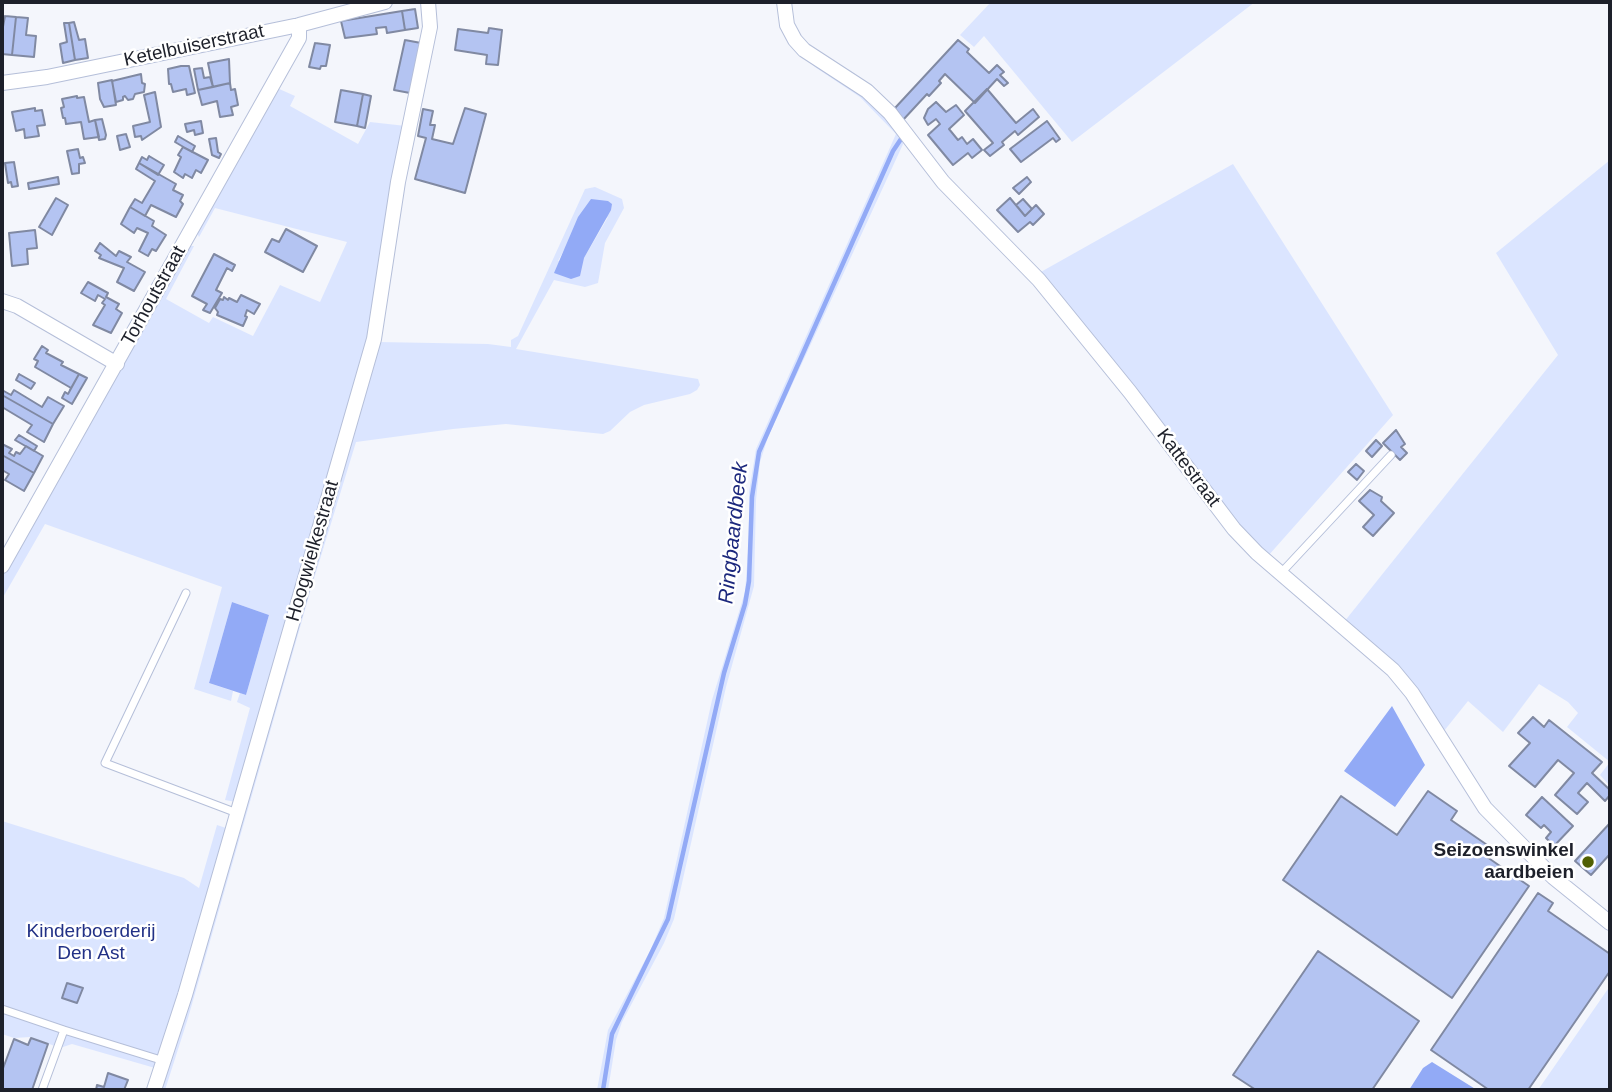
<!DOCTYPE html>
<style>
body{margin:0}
#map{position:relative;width:1612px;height:1092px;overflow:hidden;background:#f4f6fc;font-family:Arial,sans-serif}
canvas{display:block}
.frame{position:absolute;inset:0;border:4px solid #1d202a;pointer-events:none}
</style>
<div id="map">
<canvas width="1612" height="1092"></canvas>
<div class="frame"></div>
</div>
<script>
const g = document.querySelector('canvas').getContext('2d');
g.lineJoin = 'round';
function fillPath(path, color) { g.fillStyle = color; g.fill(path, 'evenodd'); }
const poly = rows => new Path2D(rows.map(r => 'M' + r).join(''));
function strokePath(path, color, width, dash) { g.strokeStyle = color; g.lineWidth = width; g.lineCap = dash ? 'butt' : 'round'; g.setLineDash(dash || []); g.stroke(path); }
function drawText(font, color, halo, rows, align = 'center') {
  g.font = font + ' Arial,sans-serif'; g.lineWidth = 5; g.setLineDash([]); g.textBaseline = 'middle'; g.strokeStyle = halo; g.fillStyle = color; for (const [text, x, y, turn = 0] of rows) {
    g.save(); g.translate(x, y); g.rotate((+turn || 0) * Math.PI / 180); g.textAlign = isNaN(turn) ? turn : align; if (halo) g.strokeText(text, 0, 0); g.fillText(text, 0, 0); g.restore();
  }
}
fillPath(poly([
 [991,2,1255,2,1072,142,984,36,974,47,960,35],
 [799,53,849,83,878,108,904,142,768,437,760,462,756,500,754,586,726,687,674,919,664,943,622,1022,616,1040,608,1090,597,1090,608,1030,650,951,664,918,712,700,745,592,749,539,749,492,756,449,896,134,860,97,815,67],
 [277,88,295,96,290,106,358,144,370,122,406,126,373,323,236,802,225,800,250,708,237,702,240,693,246,695,269,615,232,602,209,683,233,691,231,701,194,689,222,587,45,524,2,599,2,577,160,294,163,296,190,246,194,246,166,299,209,323,213,317,253,336,280,285,320,302,347,242,215,208,199,237,197,233],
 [1610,160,1610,786,1600,775,1610,762,1567,727,1578,713,1568,702,1539,684,1503,732,1468,701,1444,731,1344,622,1558,355,1496,253],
 [1233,164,1393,415,1268,556,1243,529,1205,482,1115,362,1039,273],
 [595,187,622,199,624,208,605,243,598,283,585,287,554,280,516,349,698,379,700,385,697,390,690,394,644,405,630,412,610,431,603,434,506,424,453,429,356,442,313,582,188,1018,165,1090,159,1090,378,342,488,344,511,347,511,340,518,336,585,189],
 [608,217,584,258,558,261,564,250],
 [2,821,184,878,199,888,217,825,229,829,172,1019,155,1068,72,1044,60,1048,31,1037,14,1038,2,1034],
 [1610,986,1610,1090,1538,1090]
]), '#dbe5ff');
fillPath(poly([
 [591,199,608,201,612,204,611,210,584,258,580,276,571,279,554,273,578,217],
 [232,602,269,615,246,695,209,683],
 [1392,706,1425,765,1395,807,1344,771],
 [1432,1062,1477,1090,1409,1090,1423,1068]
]), '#92aaf6');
strokePath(poly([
 [603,1090,612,1034,668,919,724,673,745,604,749,581,752,497,759,452,893,151,903,136]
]), '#92aaf6', 4.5);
const building = poly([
 [415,9,418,28,405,30,402,11,415,9],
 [402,11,405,30,387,33,386,27,376,28,377,34,345,38,341,21,402,11],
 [5,16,16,17,12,55,2,54,2,32,5,16],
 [16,17,28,18,26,35,36,36,34,57,12,55,16,17],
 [74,22,79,40,85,39,88,58,75,60,69,23,74,22],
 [64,23,69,23,75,60,63,63,60,44,67,42,64,23],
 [489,28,502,30,498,65,486,64,487,55,455,50,458,29,488,33,489,28],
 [405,40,421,43,410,93,394,90,405,40],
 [958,40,969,49,967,52,989,73,997,65,1004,72,1000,75,1008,83,1004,86,997,79,975,103,945,74,939,81,941,83,929,96,927,94,903,120,895,108,958,40],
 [315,43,330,45,326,66,321,66,320,69,309,67,315,43],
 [229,59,230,83,213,87,208,63,229,59],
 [181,66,189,66,195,93,187,95,186,89,173,92,171,84,169,84,168,69,181,66],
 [202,68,204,78,210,77,213,87,198,90,194,69,202,68],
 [141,74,142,83,145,84,144,92,135,94,133,99,128,100,125,96,123,97,123,100,116,102,112,81,141,74],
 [112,80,116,105,104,107,100,99,98,83,112,80],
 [230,83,231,90,235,89,238,105,231,107,233,115,220,117,217,101,202,105,198,90,230,83],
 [987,89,1016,123,1033,109,1039,117,1018,135,1015,131,1002,142,1004,145,990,156,984,150,993,143,965,111,987,89],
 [341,90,363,94,357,126,335,122,341,90],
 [155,92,161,127,142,140,141,136,135,137,133,126,150,122,144,95,155,92],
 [363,94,371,96,365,128,357,126,363,94],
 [77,96,77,98,84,97,89,122,95,120,99,137,84,139,81,122,66,124,65,118,63,118,61,108,64,107,62,99,77,96],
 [936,102,946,112,956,105,964,115,949,129,958,140,962,137,967,144,973,139,982,150,972,158,968,153,953,165,928,135,940,124,936,119,928,125,924,118,928,109,936,102],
 [35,108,35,111,42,110,45,125,37,126,39,136,25,138,24,129,16,131,12,112,35,108],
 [465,108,486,114,465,193,415,179,426,138,418,136,423,109,433,111,430,125,435,125,432,139,453,144,465,108],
 [102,119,106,135,105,139,99,140,95,120,102,119],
 [201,121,203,133,195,135,194,130,187,132,185,124,201,121],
 [1047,121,1060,139,1056,142,1053,138,1021,162,1010,149,1047,121],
 [126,134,130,147,120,150,117,136,126,134],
 [178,136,195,146,192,152,175,142,178,136],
 [216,138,218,152,221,154,219,158,212,155,209,139,216,138],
 [183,147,208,160,201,173,196,170,192,178,185,174,183,178,174,172,181,157,178,155,183,147],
 [78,149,80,158,83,157,85,163,79,164,79,173,72,174,67,151,78,149],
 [149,156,164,165,158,175,139,163,142,157,147,160,149,156],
 [14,162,18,186,12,187,11,182,8,183,5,163,14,162],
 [139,163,176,184,173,190,183,195,180,201,183,204,176,217,151,205,145,216,130,207,135,199,142,203,155,181,136,169,139,163],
 [58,177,59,184,29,189,28,183,58,177],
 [1027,177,1031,182,1019,194,1013,188,1027,177],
 [56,198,68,205,52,235,39,227,56,198],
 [1010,198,1025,216,1036,205,1044,214,1033,225,1030,222,1018,232,997,210,1010,198],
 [1023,199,1032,209,1025,216,1016,205,1023,199],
 [130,207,154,221,152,226,166,235,156,251,152,249,148,256,139,251,148,233,137,228,134,233,121,224,130,207],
 [286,229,317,246,303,272,265,252,272,239,279,242,286,229],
 [35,230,37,248,27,249,28,264,12,266,9,233,35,230],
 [100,243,116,256,119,251,131,257,127,262,145,272,134,291,117,282,124,268,99,258,101,255,95,251,100,243],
 [214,254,235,265,232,271,227,268,216,290,222,293,210,313,203,310,207,304,192,296,214,254],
 [88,282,108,293,106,297,119,304,116,309,122,313,111,333,93,325,105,305,102,303,105,299,98,295,95,301,81,293,88,282],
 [241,295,260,304,254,314,247,310,245,316,247,317,243,326,217,315,218,312,215,308,220,299,223,300,224,297,228,300,229,298,237,302,241,295],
 [42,346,48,350,46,353,63,362,61,365,79,374,70,390,71,388,35,367,38,361,34,359,42,346],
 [19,374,35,383,31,389,16,380,19,374],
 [79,374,87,378,72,404,62,398,65,392,68,394,79,374],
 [2,390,11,395,14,390,42,407,48,397,64,406,53,424,2,395,2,390],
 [2,395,53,424,44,442,27,432,32,425,2,407,2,395],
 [1396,430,1405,444,1401,447,1407,453,1400,460,1383,443,1396,430],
 [19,435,37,446,34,451,15,440,19,435],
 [1376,440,1382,446,1372,457,1366,451,1376,440],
 [2,444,12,449,9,453,14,456,16,452,20,454,26,446,43,456,34,473,2,455,2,444],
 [2,455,34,473,24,491,5,480,9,474,2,470,2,455],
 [1356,464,1364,471,1357,480,1348,472,1356,464],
 [1370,490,1382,497,1381,501,1394,513,1373,536,1363,527,1374,515,1359,501,1370,490],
 [1533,717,1544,727,1549,720,1602,762,1592,773,1610,790,1610,795,1605,801,1587,783,1578,793,1588,802,1577,814,1555,795,1574,773,1558,760,1535,787,1509,766,1530,743,1518,733,1533,717],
 [1428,791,1457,811,1451,820,1493,849,1487,857,1529,886,1452,998,1283,880,1341,796,1397,835,1428,791],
 [1542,797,1573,826,1554,846,1546,838,1551,832,1544,825,1541,828,1526,815,1542,797],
 [1610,823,1610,854,1591,875,1575,861,1610,823],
 [1538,893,1553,903,1548,911,1610,954,1610,971,1528,1090,1489,1090,1431,1050,1538,893],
 [1318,951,1419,1021,1372,1090,1256,1090,1233,1075,1318,951],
 [67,983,83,988,77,1003,62,998,67,983],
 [31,1038,48,1044,32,1090,2,1090,2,1071,14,1039,28,1045,31,1038],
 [108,1073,128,1080,124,1090,96,1090,97,1085,104,1087,108,1073]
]);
fillPath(building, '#b4c4f2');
strokePath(building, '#8089a2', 2);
const lane = poly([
 [1281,573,1391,455],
 [186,593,105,763,237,813],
 [2,1009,64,1030],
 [42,1090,64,1030,164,1061]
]);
const street = poly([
 [784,2,787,25,795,40,804,50,867,91,890,113,943,182,1039,280,1130,392,1234,529,1257,553,1393,670,1412,693,1485,808,1553,877,1610,923],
 [2,83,47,77,299,25,385,2],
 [2,301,17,306,117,364],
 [2,566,299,38,299,25],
 [154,1090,185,995,374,339,398,182,430,27,428,2]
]);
strokePath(lane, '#b5bfd9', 9);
strokePath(street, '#b5bfd9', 16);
strokePath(lane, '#fff', 7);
strokePath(street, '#fff', 14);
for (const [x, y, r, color] of [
 [1588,862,7,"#516003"]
]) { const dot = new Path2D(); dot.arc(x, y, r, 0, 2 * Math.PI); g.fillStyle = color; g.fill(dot); strokePath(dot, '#fff', 2.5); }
drawText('19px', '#1d202a', '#fff', [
 ["Ketelbuiserstraat",194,46,-12],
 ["Torhoutstraat",154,296,-61],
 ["Kattestraat",1188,468,53],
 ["Hoogwielkestraat",313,551,-74]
]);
drawText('bold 19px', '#1d202a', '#fff', [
 ["Seizoenswinkel",1574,851],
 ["aardbeien",1574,873]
], 'right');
drawText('19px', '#223186', '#fff', [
 ["Kinderboerderij",91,932],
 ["Den Ast",91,954]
]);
drawText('italic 21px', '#1c287d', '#fff', [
 ["Ringbaardbeek",734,533,-84]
]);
</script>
